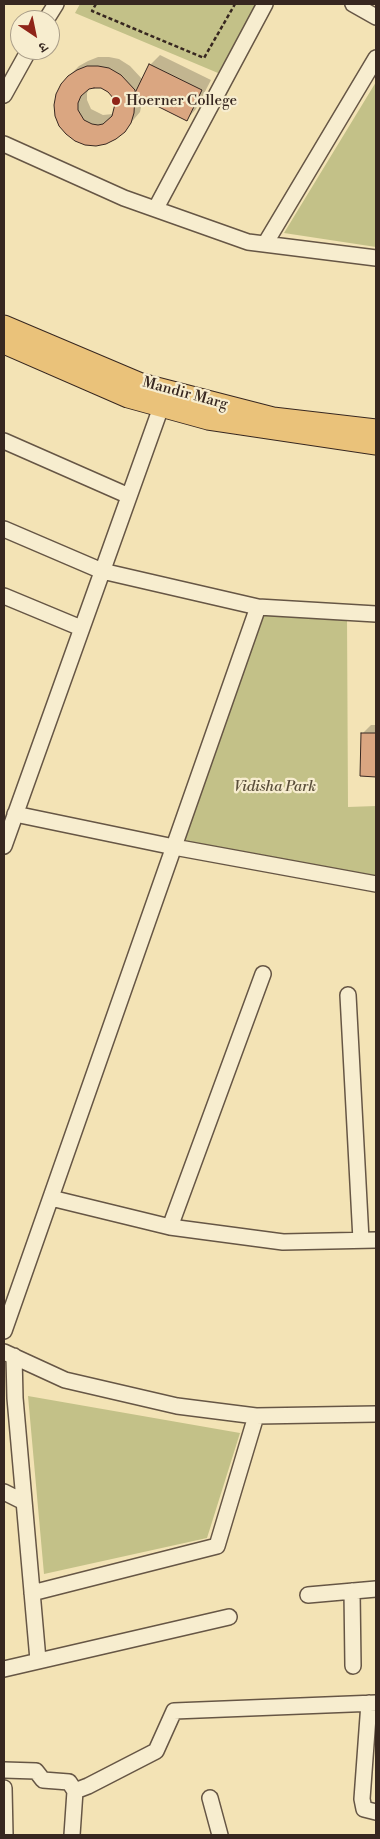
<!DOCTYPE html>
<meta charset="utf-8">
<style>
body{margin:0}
#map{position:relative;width:380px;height:1839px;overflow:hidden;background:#f3e3b5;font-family:"Libre Bodoni","Noto Serif Devanagari",serif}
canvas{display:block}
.frame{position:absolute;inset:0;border:5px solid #372720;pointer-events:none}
.north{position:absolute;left:10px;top:10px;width:50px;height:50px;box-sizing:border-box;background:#f7edcf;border:1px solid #aa9e89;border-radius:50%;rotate:146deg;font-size:14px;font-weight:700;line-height:20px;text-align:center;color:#372720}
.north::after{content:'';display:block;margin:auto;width:18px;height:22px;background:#8f2418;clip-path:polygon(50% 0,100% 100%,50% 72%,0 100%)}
</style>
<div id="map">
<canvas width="380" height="1839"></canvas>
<div class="frame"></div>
<div class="north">उ</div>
</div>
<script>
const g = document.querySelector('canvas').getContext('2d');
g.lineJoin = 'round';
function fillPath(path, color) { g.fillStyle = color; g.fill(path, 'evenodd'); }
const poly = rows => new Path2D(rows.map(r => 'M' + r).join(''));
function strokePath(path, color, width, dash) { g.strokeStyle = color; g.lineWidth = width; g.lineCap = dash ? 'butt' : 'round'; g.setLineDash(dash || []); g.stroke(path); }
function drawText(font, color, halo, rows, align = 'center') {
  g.font = font + ' "Libre Bodoni",serif'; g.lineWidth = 4.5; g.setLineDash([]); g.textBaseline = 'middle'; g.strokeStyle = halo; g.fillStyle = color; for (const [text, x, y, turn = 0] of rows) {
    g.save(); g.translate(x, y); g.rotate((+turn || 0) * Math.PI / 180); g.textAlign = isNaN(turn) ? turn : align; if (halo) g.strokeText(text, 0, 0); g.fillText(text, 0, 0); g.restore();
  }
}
fillPath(poly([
 [80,4,258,4,218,73,75,13],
 [376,82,376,247,284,233],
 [261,611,347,617,348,807,376,806,376,879,179,844],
 [28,1396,240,1433,207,1538,44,1574]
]), '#c3c188');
fillPath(poly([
 [160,55,211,80,196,109,187,119,143,98,140,112,124,131,85,144,69,76,79,66,88,61,98,57,109,57,119,59,130,66,143,80,150,65],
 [98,87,108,91,112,95,116,104,113,114,103,115,91,109,87,100,87,93,90,88],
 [371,725,376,725,376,776,361,775,363,733]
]), '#0003');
const building = poly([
 [149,64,202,90,187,121,135,95,134,113,131,123,125,132,116,139,106,144,96,146,85,145,75,141,66,134,59,126,55,116,54,105,56,94,61,84,68,76,77,70,87,66,98,66,109,68,121,75,135,90,135,93,149,64],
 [94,88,101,88,108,92,114,99,115,104,112,116,103,124,98,125,92,124,84,120,78,110,78,103,81,96,89,89,94,88],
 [361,733,376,733,376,777,360,776,361,733]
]);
fillPath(building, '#daa681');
strokePath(building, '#372720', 1);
const minor = poly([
 [353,4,376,17],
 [46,20,56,4],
 [4,95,29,50],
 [4,144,124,198,248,242,376,258],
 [156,208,265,4],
 [265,244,376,58],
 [4,441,129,496],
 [4,529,102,571,258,607,376,614],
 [4,596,81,628],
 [15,814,174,847,376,884],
 [4,846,165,396],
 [348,995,361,1240],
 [51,1198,170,1227,283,1242,376,1240],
 [170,1227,263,974],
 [4,1331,258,607],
 [4,1352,65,1380,177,1406,256,1416,376,1414],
 [14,1356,15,1398,38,1660],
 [4,1492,24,1502],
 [352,1591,353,1666],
 [32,1593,217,1546,256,1416],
 [308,1595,376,1589],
 [4,1669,229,1617],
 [369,1703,362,1799,364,1809,376,1812],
 [4,1770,36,1771,43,1780,69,1782,75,1791,72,1835],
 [4,1788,5,1835],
 [75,1791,88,1786,156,1751,174,1711,376,1703],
 [210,1798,220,1835]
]);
const major = poly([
 [4,325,141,383,273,417,376,429],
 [4,344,128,398,208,420,376,445]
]);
strokePath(minor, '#665645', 18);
strokePath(major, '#372720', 21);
strokePath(poly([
 [96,4,92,11,204,58,235,4]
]), '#372720', 2.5, [4, 2.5]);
strokePath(minor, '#f7edcf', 15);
strokePath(major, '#eac27a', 19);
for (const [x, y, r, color] of [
 [116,101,5,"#8f2418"]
]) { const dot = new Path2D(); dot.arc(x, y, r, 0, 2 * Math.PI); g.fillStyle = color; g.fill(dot); strokePath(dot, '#f7edcf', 2); }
drawText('15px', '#372720', '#f7edcf', [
 ["Hoerner College",126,101]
], 'left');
drawText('15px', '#372720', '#f7edcf', [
 ["Mandir Marg",185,394,15]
]);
drawText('italic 15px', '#5a4e3a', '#f7edcf', [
 ["Vidisha Park",275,787]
]);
</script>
